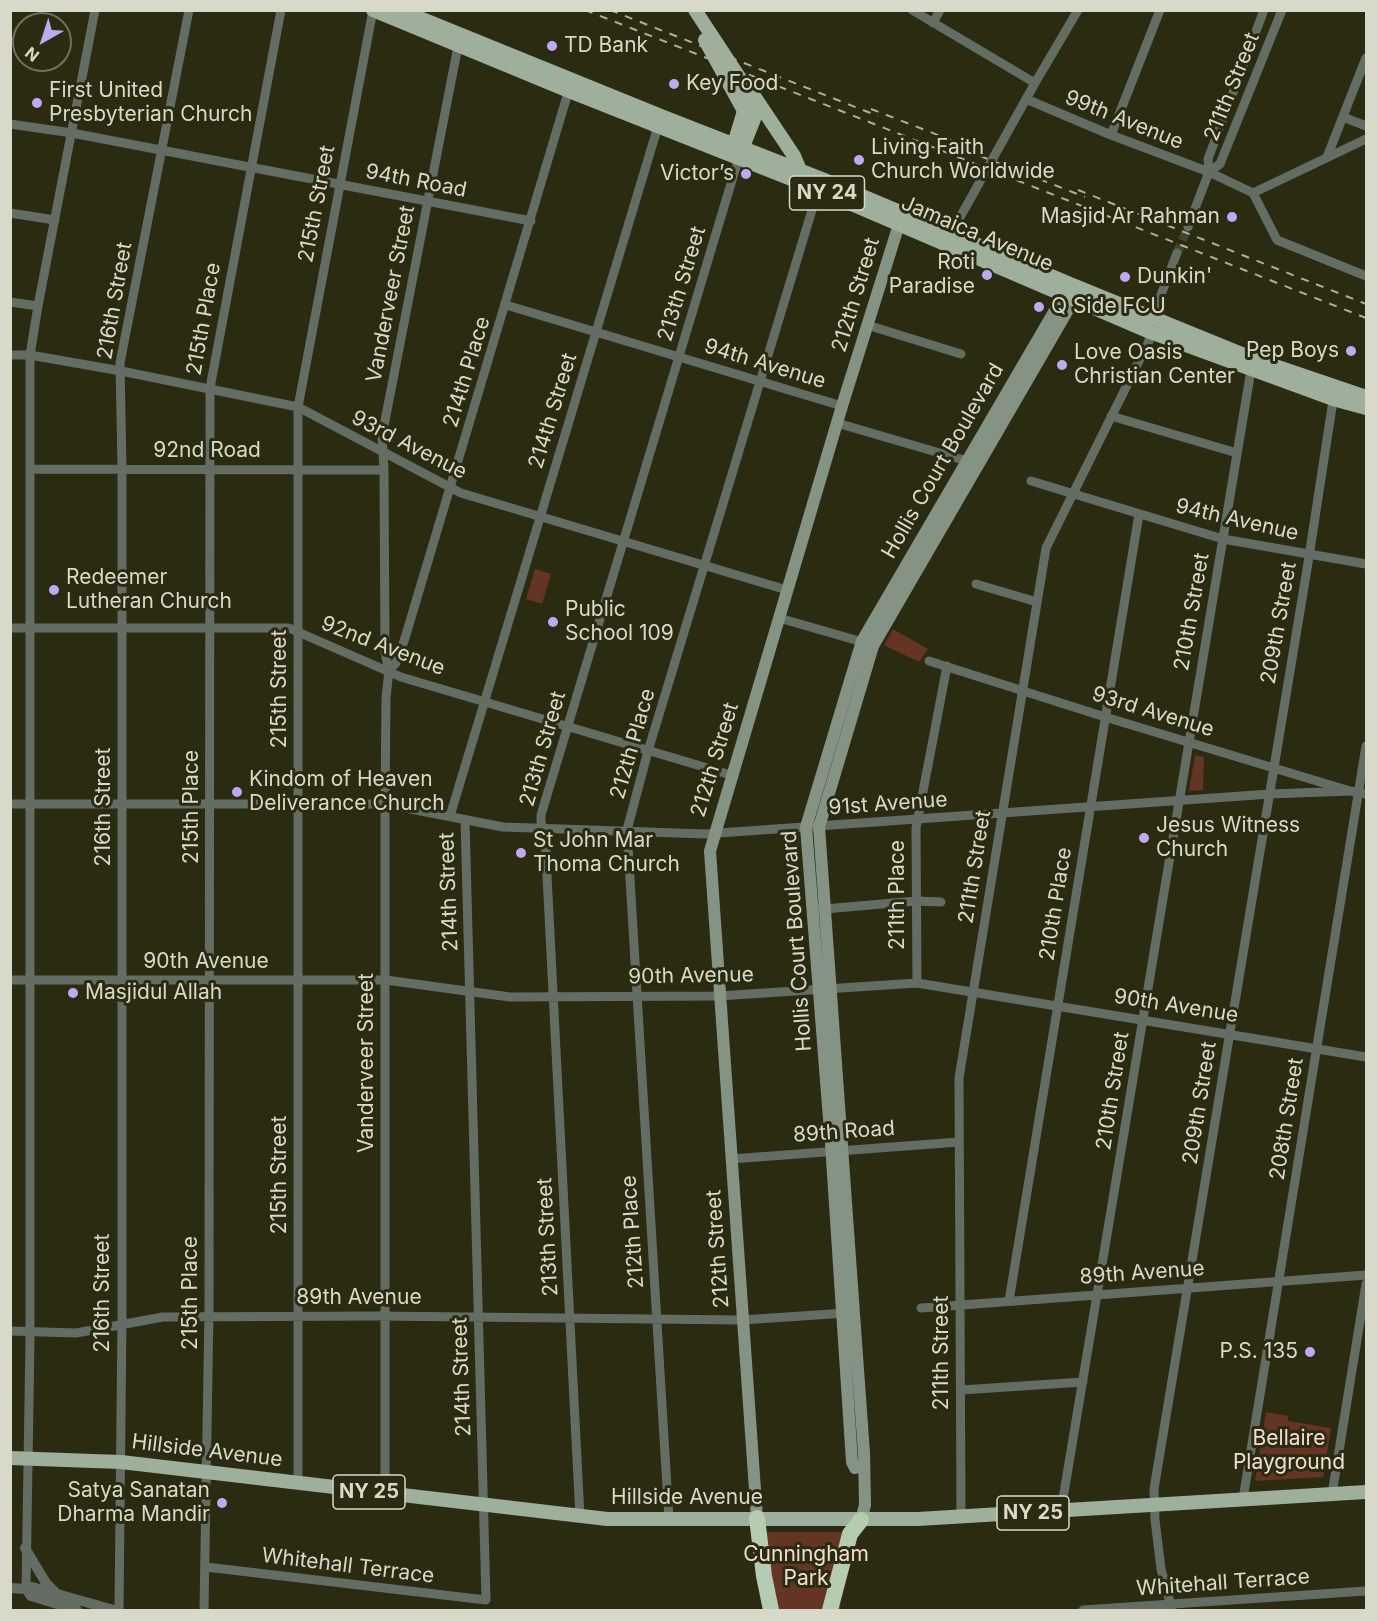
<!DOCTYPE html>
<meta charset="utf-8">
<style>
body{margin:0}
#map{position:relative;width:1377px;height:1621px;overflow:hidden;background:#2b2b11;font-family:Inter,sans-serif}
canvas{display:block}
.frame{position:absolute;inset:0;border:12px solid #d8d9c9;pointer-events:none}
.north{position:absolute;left:12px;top:12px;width:60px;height:60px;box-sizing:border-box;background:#2b2b11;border:2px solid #70715b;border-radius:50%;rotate:219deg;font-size:16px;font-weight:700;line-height:24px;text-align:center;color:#d8d9c9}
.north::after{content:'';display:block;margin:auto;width:21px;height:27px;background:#c0a8f4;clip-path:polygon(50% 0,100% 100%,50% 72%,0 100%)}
</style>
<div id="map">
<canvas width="1377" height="1621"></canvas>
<div class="frame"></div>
<div class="north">N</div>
</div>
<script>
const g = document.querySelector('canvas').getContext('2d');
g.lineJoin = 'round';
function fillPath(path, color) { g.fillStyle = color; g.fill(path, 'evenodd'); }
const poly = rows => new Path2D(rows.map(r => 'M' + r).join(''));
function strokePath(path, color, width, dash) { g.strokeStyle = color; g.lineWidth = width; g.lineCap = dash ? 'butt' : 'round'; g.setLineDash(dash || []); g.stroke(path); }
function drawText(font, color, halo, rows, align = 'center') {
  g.font = font + ' Inter,sans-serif'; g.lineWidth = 6; g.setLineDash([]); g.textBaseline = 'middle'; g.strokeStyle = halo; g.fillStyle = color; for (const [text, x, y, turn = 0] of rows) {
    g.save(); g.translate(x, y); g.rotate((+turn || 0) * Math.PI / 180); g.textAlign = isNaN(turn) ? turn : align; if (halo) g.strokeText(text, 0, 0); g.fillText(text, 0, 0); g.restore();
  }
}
fillPath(poly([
 [535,569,551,574,542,604,526,599],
 [893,629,928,649,919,662,884,645],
 [1195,755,1204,757,1203,790,1189,791],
 [1266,1412,1288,1416,1288,1421,1331,1428,1323,1477,1255,1481],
 [766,1532,844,1532,840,1610,775,1610]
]), '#643524');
strokePath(poly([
 [1177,253,1188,227]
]), '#45452d', 9, [9, 4.5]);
strokePath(poly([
 [912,10,1035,83],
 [933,23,940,10],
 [1026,99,1111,135,1209,172,1253,193,1366,139],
 [1343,117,1366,126],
 [10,124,72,133,531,221],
 [1111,135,1160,10],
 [1327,157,1366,58],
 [1209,172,1220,164,1282,10],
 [1253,193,1277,240,1366,276],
 [10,213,55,220],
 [1188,227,1209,172,1208,159,1264,10],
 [949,237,1035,83,1078,10],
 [10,302,38,306],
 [506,305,842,406],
 [867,325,961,354],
 [10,355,30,355,121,371,298,407,461,493,787,590],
 [1111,416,1237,453],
 [837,423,967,461,972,464],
 [31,469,384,470],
 [1031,481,1223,539,1366,564],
 [976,584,1037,602],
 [779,618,866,643],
 [10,628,289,628,401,677,731,775],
 [929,661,1105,717,1350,791,1366,794],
 [389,670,396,663,405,638,570,86],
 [10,804,385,804,503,827,705,834,1270,794,1350,791],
 [450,816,659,123],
 [813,910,916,901,941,902],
 [10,980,386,980,510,997,719,996,917,983,1366,1057],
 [917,983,916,828,947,666],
 [731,1159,959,1142],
 [1009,1301,1139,514],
 [921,1308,1366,1275],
 [10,1331,76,1333,163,1317,378,1316,742,1320,846,1313],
 [961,1390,1083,1382],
 [298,1483,298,407,373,10],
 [385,1494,385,804,386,698,389,670,385,653,384,470,382,436,459,41],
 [1332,1494,1366,1284],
 [1243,1499,1366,746],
 [1061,1511,1252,364],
 [580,1517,545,837,541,822,541,815,739,157],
 [961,1517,959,1078,1046,548,1149,341,1152,318,1177,253],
 [669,1520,627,830,648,751,819,187],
 [206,1567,486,1600,465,820],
 [26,1589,30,1339,30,355,38,306,95,10],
 [119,1610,122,1317,122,469,120,363,189,10],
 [204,1610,209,1310,210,388,281,10],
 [1083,1610,1366,1591],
 [1172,1610,1161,1569,1155,1520,1154,1489,1308,563,1334,394]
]), '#646d63', 9);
strokePath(poly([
 [25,1548,46,1583,55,1592],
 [10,1588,26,1589,32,1587,114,1610],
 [26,1589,31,1596,77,1610]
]), '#646d63', 10);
strokePath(poly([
 [864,1466,855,1468,852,1462,831,1144,806,827,862,641,1068,288],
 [757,1518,710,851,842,406,901,218],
 [861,1520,865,1505,864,1453,819,827,873,646,1079,291]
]), '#849383', 12);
strokePath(poly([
 [373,10,569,91,819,190,1150,332,1333,399,1366,408],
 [400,10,661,116,822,179,1070,284,1254,359,1366,397],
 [695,10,745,86,752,102,754,119,739,157],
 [705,40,744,111,734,144,737,152],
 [754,96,794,156,800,170],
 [10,1458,121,1462,607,1519,918,1519,1366,1492]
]), '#9eb09c', 14);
strokePath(poly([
 [757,1518,764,1576,771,1610],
 [830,1610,850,1534,861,1520]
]), '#b5cbb2', 16);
strokePath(poly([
 [585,10,1366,318],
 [610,10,878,116],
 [871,109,974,149],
 [965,150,1085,197],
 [1078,190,1366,304]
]), '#adae9c', 2, [8, 8]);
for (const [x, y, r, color] of [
 [552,46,6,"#c0a8f4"],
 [674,84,6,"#c0a8f4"],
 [37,103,6,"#c0a8f4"],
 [859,160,6,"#c0a8f4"],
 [746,174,6,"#c0a8f4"],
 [1232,217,6,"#c0a8f4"],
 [987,275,6,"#c0a8f4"],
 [1125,277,6,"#c0a8f4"],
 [1039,307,6,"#c0a8f4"],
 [1351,351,6,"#c0a8f4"],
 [1062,365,6,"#c0a8f4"],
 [54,590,6,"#c0a8f4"],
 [553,622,6,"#c0a8f4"],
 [237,792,6,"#c0a8f4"],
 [1144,838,6,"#c0a8f4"],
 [521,853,6,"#c0a8f4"],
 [73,993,6,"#c0a8f4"],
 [1310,1352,6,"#c0a8f4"],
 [222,1503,6,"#c0a8f4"]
]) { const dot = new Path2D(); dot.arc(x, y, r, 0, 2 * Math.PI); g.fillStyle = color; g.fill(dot); strokePath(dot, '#2b2b11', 2); }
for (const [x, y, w] of [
 [827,193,75],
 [369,1492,72],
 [1033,1513,72]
]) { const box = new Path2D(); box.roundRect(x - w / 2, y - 17, w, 34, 4.5); g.fillStyle = '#2b2b11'; g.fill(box); strokePath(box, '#d8d9c9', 1.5); }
drawText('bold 20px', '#d8d9c9', null, [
 ["NY 24",827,193],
 ["NY 25",369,1492],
 ["NY 25",1033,1513]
]);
drawText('21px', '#d8d9c9', '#2b2b11', [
 ["TD Bank",564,46],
 ["Key Food",686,84],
 ["First United",49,91],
 ["Presbyterian Church",49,115],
 ["Living Faith",871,148],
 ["Church Worldwide",871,172],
 ["Victor’s",734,174,"right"],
 ["Masjid Ar Rahman",1220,217,"right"],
 ["Roti",975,263,"right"],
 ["Paradise",975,287,"right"],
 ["Dunkin'",1137,277],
 ["Q Side FCU",1051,307],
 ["Pep Boys",1339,351,"right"],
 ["Love Oasis",1074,353],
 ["Christian Center",1074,377],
 ["Redeemer",66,578],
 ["Lutheran Church",66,602],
 ["Public",565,610],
 ["School 109",565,634],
 ["Kindom of Heaven",249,780],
 ["Deliverance Church",249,804],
 ["Jesus Witness",1156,826],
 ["Church",1156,850],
 ["St John Mar",533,841],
 ["Thoma Church",533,865],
 ["Masjidul Allah",85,993],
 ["P.S. 135",1298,1352,"right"],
 ["Satya Sanatan",210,1491,"right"],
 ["Dharma Mandir",210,1515,"right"]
], 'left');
drawText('21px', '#d8d9c9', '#2b2b11', [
 ["211th Street",1232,87,-68],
 ["99th Avenue",1124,120,22],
 ["94th Road",416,181,11],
 ["215th Street",317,204,-79],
 ["Jamaica Avenue",977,234,23],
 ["213th Street",682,284,-73],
 ["Vanderveer Street",391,294,-79],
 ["212th Street",856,295,-73],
 ["216th Street",115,301,-80],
 ["215th Place",204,319,-80],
 ["94th Avenue",765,364,17],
 ["214th Place",467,372,-73],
 ["214th Street",553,411,-73],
 ["93rd Avenue",409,445,27],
 ["92nd Road",207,451],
 ["Hollis Court Boulevard",943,461,-60],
 ["94th Avenue",1237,520,13],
 ["210th Street",1192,612,-80],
 ["209th Street",1279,623,-80],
 ["92nd Avenue",383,646,21],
 ["215th Street",280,689,-90],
 ["93rd Avenue",1153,712,17],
 ["212th Place",633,744,-74],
 ["213th Street",543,749,-74],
 ["212th Street",715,760,-73],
 ["91st Avenue",888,804,-4],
 ["216th Street",104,807,-90],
 ["215th Place",192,807,-90],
 ["211th Street",975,867,-81],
 ["214th Street",449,892,-92],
 ["211th Place",898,895,-90],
 ["210th Place",1056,904,-81],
 ["Hollis Court Boulevard",797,941,-94],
 ["90th Avenue",206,962],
 ["90th Avenue",691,976,-1],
 ["90th Avenue",1176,1006,9],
 ["Vanderveer Street",367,1063,-90],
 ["210th Street",1113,1091,-81],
 ["209th Street",1200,1103,-81],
 ["208th Street",1287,1119,-81],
 ["89th Road",844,1132,-4],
 ["215th Street",280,1175,-90],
 ["212th Place",633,1232,-94],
 ["213th Street",548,1237,-93],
 ["212th Street",718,1249,-94],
 ["89th Avenue",1142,1273,-4],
 ["216th Street",103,1293,-90],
 ["215th Place",191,1293,-90],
 ["89th Avenue",359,1298],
 ["211th Street",942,1353,-90],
 ["214th Street",462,1377,-92],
 ["Hillside Avenue",207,1451,7],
 ["Hillside Avenue",687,1498],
 ["Whitehall Terrace",348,1566,7],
 ["Whitehall Terrace",1223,1583,-4]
]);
drawText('21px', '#f4ddd5', '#2b2b11', [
 ["Bellaire",1289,1439],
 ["Playground",1289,1463],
 ["Cunningham",806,1555],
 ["Park",806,1579]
]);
</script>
